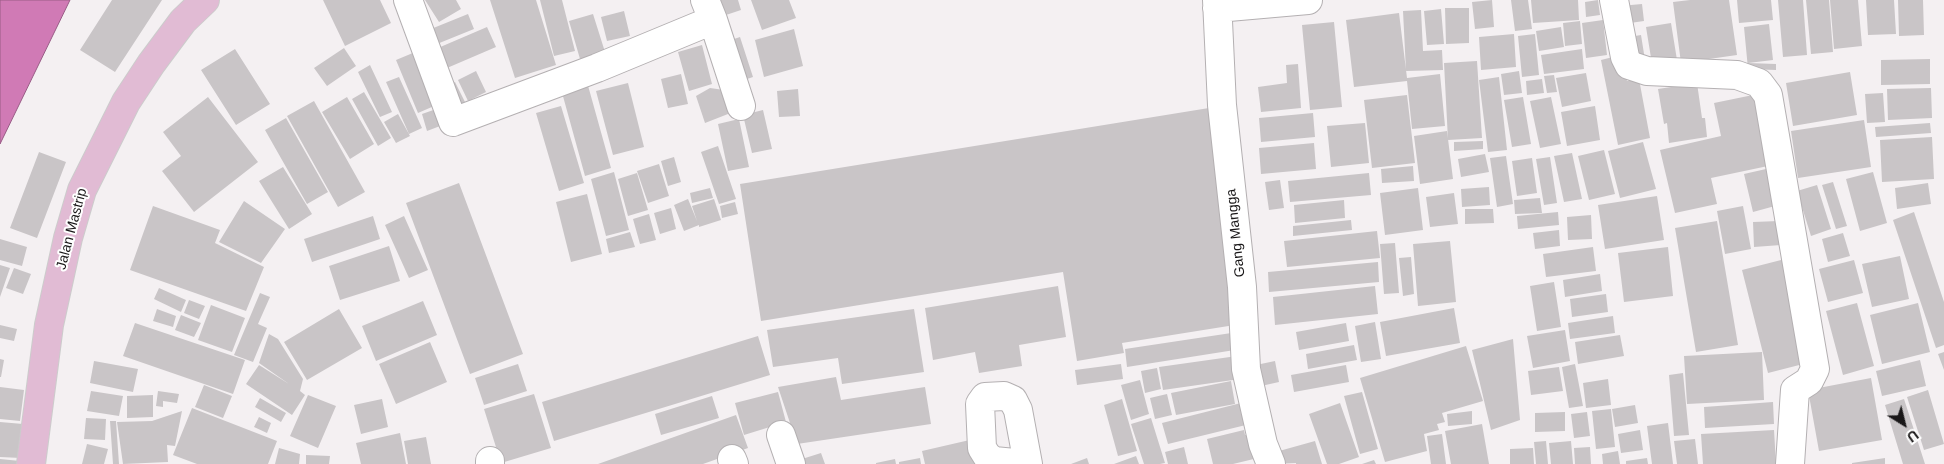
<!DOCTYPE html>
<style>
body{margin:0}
#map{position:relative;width:1944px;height:464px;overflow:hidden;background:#f4f0f2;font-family:Arial,sans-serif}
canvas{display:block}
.north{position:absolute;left:1879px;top:399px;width:50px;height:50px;-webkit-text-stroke:4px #fff;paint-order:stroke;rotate:144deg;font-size:14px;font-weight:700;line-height:20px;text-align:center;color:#191718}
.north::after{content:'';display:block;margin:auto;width:18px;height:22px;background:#191718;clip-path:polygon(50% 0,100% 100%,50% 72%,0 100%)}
</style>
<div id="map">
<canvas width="1944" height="464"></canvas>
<div class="north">U</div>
</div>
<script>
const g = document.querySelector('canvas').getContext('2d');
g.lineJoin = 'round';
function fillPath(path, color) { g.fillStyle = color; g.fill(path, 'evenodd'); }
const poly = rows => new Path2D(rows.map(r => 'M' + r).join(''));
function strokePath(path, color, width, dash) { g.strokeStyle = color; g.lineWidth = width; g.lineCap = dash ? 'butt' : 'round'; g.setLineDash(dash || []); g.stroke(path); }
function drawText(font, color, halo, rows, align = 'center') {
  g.font = font + ' Arial,sans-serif'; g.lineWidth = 4; g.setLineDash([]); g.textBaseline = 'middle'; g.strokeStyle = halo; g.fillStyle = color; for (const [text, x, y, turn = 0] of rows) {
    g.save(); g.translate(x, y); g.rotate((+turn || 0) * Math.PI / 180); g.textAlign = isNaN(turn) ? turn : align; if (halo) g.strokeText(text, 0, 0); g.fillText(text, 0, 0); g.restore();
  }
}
const water = poly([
 [0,0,70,0,0,144,0,0]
]);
fillPath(water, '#d07ab5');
strokePath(water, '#995c86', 1);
fillPath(poly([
 [112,0,162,0,115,72,80,50],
 [323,0,380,0,391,23,345,46],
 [425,0,456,0,461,9,439,22],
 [490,0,536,0,556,65,515,78],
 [540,0,562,0,575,51,554,56],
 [714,0,738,0,741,10,720,17],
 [751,0,789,0,796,18,762,30],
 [1492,0,1494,27,1475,29,1472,2],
 [1511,0,1528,0,1532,29,1515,31],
 [1531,0,1578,0,1579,20,1533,23],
 [1598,0,1600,15,1586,17,1585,2],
 [1690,0,1729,0,1737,55,1681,63,1673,2],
 [1737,0,1771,0,1773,20,1739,23],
 [1778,0,1803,0,1807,55,1783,57],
 [1806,0,1829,0,1833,52,1811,54],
 [1830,0,1858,0,1862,46,1834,49],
 [1866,0,1894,0,1896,34,1868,35],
 [1898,0,1923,0,1924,35,1899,36],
 [1642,4,1644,21,1623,24,1620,6],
 [1445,8,1469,8,1469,43,1446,44],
 [1441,9,1444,44,1427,45,1424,11],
 [1421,10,1423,51,1442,50,1443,70,1406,71,1403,11],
 [624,11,630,36,607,41,601,17],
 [1399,13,1407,78,1440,74,1445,126,1412,129,1407,81,1354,87,1346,20],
 [468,14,474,29,432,46,426,31],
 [593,14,605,52,580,59,569,21],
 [1603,20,1607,55,1586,58,1582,23],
 [1580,21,1582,44,1565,46,1563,23],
 [1334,22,1342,107,1310,110,1302,25],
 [1671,23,1677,60,1652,64,1646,27],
 [1769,24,1773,60,1748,63,1776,64,1776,70,1748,69,1744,27],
 [487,27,496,47,440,71,431,51],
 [1561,27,1564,47,1539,51,1536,31],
 [794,29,803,66,764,77,755,40],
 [1514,34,1516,67,1481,70,1479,37],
 [1535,34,1539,75,1522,77,1518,36],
 [1641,35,1645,60,1633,62,1629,37],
 [740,37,753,77,738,82,725,42],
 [702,45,712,84,689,91,678,52],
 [344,48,356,66,327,86,314,68],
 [235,49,270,104,236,125,201,70],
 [1582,49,1584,69,1544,74,1541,55],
 [420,50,441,103,418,113,396,60],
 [1621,55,1627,81,1639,79,1650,138,1618,145,1601,60],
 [1930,59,1930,84,1881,85,1881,60],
 [1477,61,1482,138,1448,140,1444,63],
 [1298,64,1301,108,1261,112,1258,87,1287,83,1286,65],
 [370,65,392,112,380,117,358,72],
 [476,71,486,92,468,101,458,80],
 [1519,71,1522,93,1504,95,1501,74],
 [1850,72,1857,115,1793,126,1786,83],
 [1586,73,1591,101,1562,107,1556,78],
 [681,74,688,104,668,108,661,79],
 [1554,75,1557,92,1547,93,1544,76],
 [399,77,422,128,409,134,386,82],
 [1499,77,1507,150,1488,152,1479,80],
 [1542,79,1544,93,1527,95,1526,81],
 [455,82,466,104,454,111,442,88],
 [587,82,611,168,585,176,561,89],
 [628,83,644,147,613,155,596,91],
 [1697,83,1702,118,1705,118,1707,137,1669,143,1667,123,1664,124,1658,89],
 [710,88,731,91,728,114,705,123,696,96],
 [1931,88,1932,118,1888,120,1887,89],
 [798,89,800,116,779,117,777,91],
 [364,92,391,138,378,146,352,99],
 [1883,93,1885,122,1867,123,1865,94],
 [1407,95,1415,163,1372,168,1364,100],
 [1753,95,1768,166,1711,178,1717,204,1675,213,1660,150,1721,136,1714,103],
 [208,97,258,162,194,212,162,171,181,156,163,132],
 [347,97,374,144,350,159,322,112],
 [1523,97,1531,144,1512,147,1504,100],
 [1551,97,1561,144,1540,148,1530,101],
 [314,101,365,192,338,207,287,116],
 [561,106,584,183,559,191,536,113],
 [1595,106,1600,140,1567,146,1561,112],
 [442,107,448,123,427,131,422,114],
 [1209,108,1241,324,1122,343,1124,353,1077,361,1063,272,761,321,740,184],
 [763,110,772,149,752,153,743,115],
 [1313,113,1315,137,1261,142,1259,118],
 [398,114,410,136,396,143,384,122],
 [286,118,328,192,307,204,265,130],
 [739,119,749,167,728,171,718,124],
 [1864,120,1871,167,1798,178,1791,131],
 [1365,123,1369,163,1331,167,1327,126],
 [1930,123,1931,133,1876,137,1875,127],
 [1447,131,1453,179,1420,184,1414,136],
 [1932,137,1934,179,1882,182,1880,140],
 [1483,141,1483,149,1454,151,1454,142],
 [1643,142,1656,189,1620,198,1608,151],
 [1314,143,1316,169,1261,174,1259,148],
 [718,146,736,199,719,204,701,152],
 [1604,150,1615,194,1589,200,1578,156],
 [39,152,66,162,37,238,10,228],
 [1572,153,1582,199,1564,202,1554,156],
 [1485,154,1489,172,1461,177,1458,159],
 [1506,156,1513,204,1497,207,1490,158],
 [674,157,681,182,668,186,661,161],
 [1550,157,1557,203,1544,205,1536,159],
 [1532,158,1537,193,1517,196,1512,161],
 [659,164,669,196,648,203,637,171],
 [1413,166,1414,181,1382,183,1381,169],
 [283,167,312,214,289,229,259,181],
 [1766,169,1775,206,1753,212,1744,174],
 [614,172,629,230,606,236,591,179],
 [1873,172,1887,223,1860,231,1846,179],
 [637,173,648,210,628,216,618,179],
 [1369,173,1371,195,1290,202,1288,181],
 [1280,180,1284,208,1269,210,1265,182],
 [1833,182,1847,226,1836,229,1822,185],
 [459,183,523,354,470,374,406,203],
 [1928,183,1931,204,1897,209,1895,188],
 [1817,185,1831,229,1811,236,1797,191],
 [1489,187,1490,205,1462,207,1461,189],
 [710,188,713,198,692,203,690,193],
 [1418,188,1423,230,1385,235,1380,193],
 [1454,193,1458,224,1430,227,1426,197],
 [587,194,602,254,571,262,556,202],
 [1657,196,1664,240,1605,249,1598,205],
 [1540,198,1542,213,1515,214,1514,200],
 [688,199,697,221,692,206,714,199,721,220,699,227,699,225,684,231,674,205],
 [1344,200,1345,218,1295,223,1294,205],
 [244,201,285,229,261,263,219,242],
 [735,202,738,214,722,218,720,206],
 [153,206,220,230,215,243,264,267,246,311,130,270],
 [1743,206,1751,249,1725,254,1717,211],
 [671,208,676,229,660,234,654,213],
 [1465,209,1493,209,1494,223,1465,224],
 [1558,212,1559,225,1518,229,1517,216],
 [1914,212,1944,302,1944,345,1936,348,1893,220],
 [649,214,656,240,640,244,633,219],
 [1591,215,1592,239,1568,240,1567,217],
 [373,216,380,239,312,262,304,239],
 [404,216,428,270,409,278,385,225],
 [1351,220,1352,230,1293,236,1293,226],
 [1717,221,1738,345,1696,352,1675,228],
 [1779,221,1781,245,1754,247,1753,222],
 [1559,230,1560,246,1535,249,1533,233],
 [1377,231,1380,258,1287,267,1284,241],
 [630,232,635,247,609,253,606,239],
 [1843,233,1850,256,1828,262,1822,239],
 [0,239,27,247,22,266,0,260],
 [1450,241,1456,302,1418,306,1413,244],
 [1395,243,1399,293,1384,294,1380,244],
 [389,246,400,281,340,300,329,266],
 [1593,247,1596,271,1546,277,1543,254],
 [1668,247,1673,296,1624,302,1618,253],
 [1900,256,1909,299,1872,307,1862,264],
 [1411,257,1414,294,1403,296,1399,258],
 [1785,259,1811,362,1768,373,1742,270],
 [1854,260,1863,293,1828,302,1819,269],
 [1378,262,1379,282,1269,292,1268,272],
 [0,265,10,268,0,297],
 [14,268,31,274,23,294,6,288],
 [1600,274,1602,291,1565,297,1563,280],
 [1554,282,1561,327,1537,331,1530,286],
 [1058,286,1066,337,1019,345,1022,366,979,373,975,352,933,360,925,308],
 [1375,286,1378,314,1275,325,1273,297],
 [159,288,186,300,181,312,154,299],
 [260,293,270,297,258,324,267,328,253,362,234,355],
 [1606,294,1608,312,1572,317,1570,299],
 [189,300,205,306,199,319,184,313],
 [423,301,437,335,376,361,362,326],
 [1857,303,1874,366,1843,375,1826,311],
 [1918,303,1930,352,1882,364,1870,315],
 [211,305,245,318,232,352,198,340],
 [1454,308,1460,343,1386,356,1380,322],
 [157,309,176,316,173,327,153,321],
 [339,309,362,348,307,380,284,342],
 [914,309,924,372,842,384,838,358,773,367,767,330],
 [181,315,201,323,194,337,175,330],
 [1613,316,1615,333,1570,339,1568,323],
 [1375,322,1381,359,1361,362,1355,326],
 [135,323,245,360,233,394,123,356],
 [1346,323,1349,341,1299,350,1296,332],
 [0,325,17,329,14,341,0,338],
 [1565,330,1570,361,1533,368,1527,336],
 [1238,332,1241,349,1127,367,1125,349],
 [269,334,278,339,303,379,300,391,305,395,292,415,246,384,259,365,289,384,259,363],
 [1620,335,1624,356,1578,364,1575,342],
 [758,336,770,375,554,441,542,402],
 [1513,339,1520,420,1491,430,1472,350],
 [430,342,447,382,396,404,379,364],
 [1354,345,1357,360,1308,369,1306,354],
 [1466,346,1483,401,1442,413,1445,422,1437,424,1439,430,1424,434,1427,451,1385,462,1360,378],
 [1762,352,1764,400,1687,404,1684,356],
 [1944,352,1944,370,1938,354],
 [1237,356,1240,379,1163,390,1159,367],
 [0,359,4,360,1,377,0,377],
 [1920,360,1926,386,1882,396,1876,371],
 [94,361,138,369,133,392,90,383],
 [1275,361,1279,382,1261,386,1256,365],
 [518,364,527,391,484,405,475,378],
 [1121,364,1123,379,1077,385,1075,370],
 [1575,364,1583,406,1569,408,1562,367],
 [1346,365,1349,382,1294,392,1291,375],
 [1559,367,1563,391,1531,395,1528,371],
 [1157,368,1161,389,1145,393,1141,371],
 [1683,373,1689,435,1674,436,1669,375],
 [836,377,841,400,925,387,931,424,797,444,778,387],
 [1871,378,1882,440,1819,451,1808,390],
 [1608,379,1611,405,1586,408,1583,383],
 [1140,380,1149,414,1131,420,1121,385],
 [1231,381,1235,404,1176,415,1171,393],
 [204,385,232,396,223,418,195,407],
 [0,387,24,390,20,421,0,419],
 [1928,390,1944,444,1924,450,1907,397],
 [91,391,123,396,119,416,87,411],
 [158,391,179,394,177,403,163,401,163,407,156,406],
 [778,392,786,422,744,435,735,403],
 [1362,392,1378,449,1360,454,1344,396],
 [534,394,551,448,501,463,484,409],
 [1167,394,1172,415,1155,419,1150,398],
 [153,395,153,417,127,418,127,396],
 [308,395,336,406,318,448,290,436],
 [712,396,719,418,661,435,655,414],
 [260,398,286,413,281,422,255,407],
 [382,399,388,427,361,434,354,405],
 [1122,399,1137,451,1118,456,1104,405],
 [1904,399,1925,464,1903,464,1885,405],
 [1245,402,1250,424,1168,444,1162,423],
 [1773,402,1774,424,1705,428,1704,407],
 [1340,403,1359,457,1339,464,1327,464,1309,414],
 [1635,405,1638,423,1615,427,1612,409],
 [192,408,277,441,268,464,197,464,173,455],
 [1611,409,1615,447,1596,449,1592,411],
 [182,411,175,446,167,445,168,462,123,464,117,422,152,421],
 [1472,411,1472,424,1448,426,1447,414],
 [1565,412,1565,431,1535,432,1535,413],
 [1587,412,1590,436,1574,438,1571,414],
 [736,415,748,448,703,464,598,464],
 [259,417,271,423,267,433,254,427],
 [86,418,106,419,105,440,84,439],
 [1151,418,1165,463,1160,464,1144,464,1131,424],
 [110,421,116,421,119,464,113,464],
 [0,422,23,424,21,458,0,457],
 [1668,423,1673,464,1652,464,1647,426],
 [1482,424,1489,464,1451,464,1445,431],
 [1244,430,1245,435,1256,432,1262,457,1233,464,1213,464,1207,439],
 [1640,430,1643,450,1621,453,1618,434],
 [1774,430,1776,464,1703,464,1701,434],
 [400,433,406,464,361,464,356,443],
 [1442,434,1446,464,1431,464,1427,436],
 [426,437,431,464,408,464,404,441],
 [974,439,980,464,925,464,922,451],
 [1695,439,1698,464,1677,464,1674,441],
 [1315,441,1322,464,1296,464,1296,463,1275,464,1272,453],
 [1546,441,1548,464,1536,464,1534,442],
 [1571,441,1573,464,1551,464,1549,443],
 [87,444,108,449,104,464,82,464],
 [1184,447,1188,464,1168,464,1165,452],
 [1590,447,1591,464,1575,464,1574,448],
 [279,448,300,454,299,464,275,464],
 [1533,448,1534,464,1510,464,1510,449],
 [1618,451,1620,464,1603,464,1602,454],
 [821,453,825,464,804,464,802,459],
 [306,455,330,456,329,464,306,464],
 [1136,456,1139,464,1114,464],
 [920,458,921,464,899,464,899,462],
 [1087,458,1089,464,1071,464],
 [1647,458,1648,464,1626,464,1626,461],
 [1885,458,1885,464,1852,464,1852,463],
 [0,459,20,461,20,464,0,464],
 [895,459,896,464,876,464,876,463],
 [1374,460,1376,464,1362,464]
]), '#c9c5c7');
const minor = poly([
 [408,0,453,122,597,68,713,20,705,0],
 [1217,0,1222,105,1242,287,1246,369,1263,444,1271,464],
 [1614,0,1625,57,1629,65,1647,71,1737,75,1759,83,1768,95,1815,369,1809,381,1795,390,1790,464],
 [1217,8,1308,0],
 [713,20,741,106],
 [781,435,791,464],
 [732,459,734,464],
 [490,461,490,464],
 [1025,464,994,461,987,456,982,448,980,404,985,397,1004,396,1013,400,1018,410,1028,464]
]);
const major = poly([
 [31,464,49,325,68,238,82,190,126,102,151,64,183,21,205,0]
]);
strokePath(minor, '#b4b0b2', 30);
strokePath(major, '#ccc', 30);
strokePath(minor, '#fff', 28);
strokePath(major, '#e1bbd4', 28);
drawText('14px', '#191718', '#fff', [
 ["Jalan Mastrip",72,229,-75],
 ["Gang Mangga",1236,233,-96]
]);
</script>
